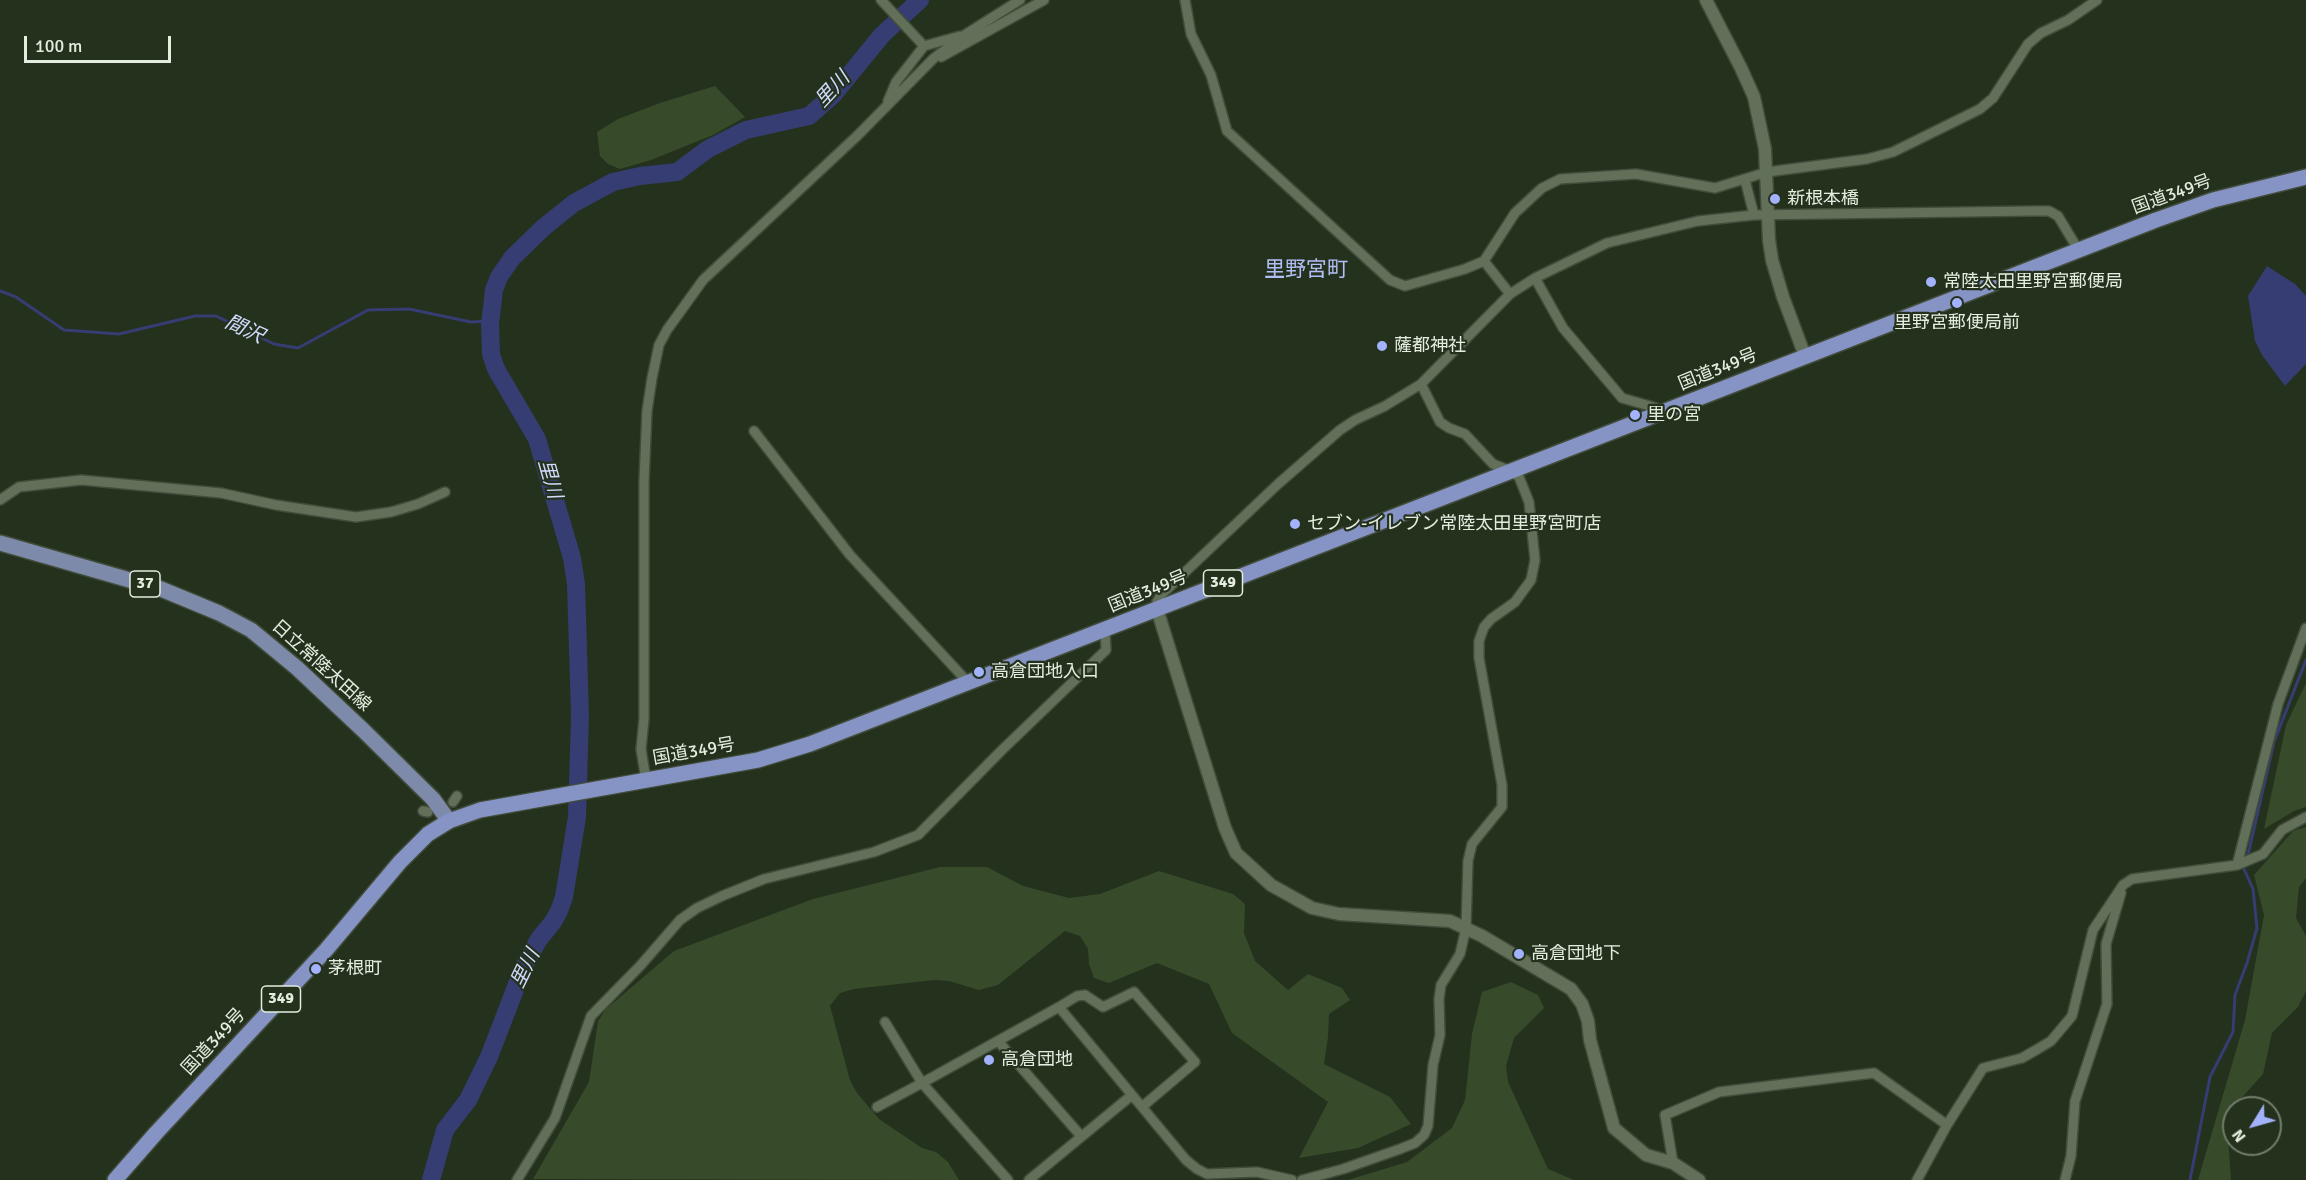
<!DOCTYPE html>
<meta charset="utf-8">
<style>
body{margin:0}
#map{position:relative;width:2306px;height:1180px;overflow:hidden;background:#24311d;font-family:Signika,sans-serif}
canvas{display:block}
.north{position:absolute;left:2222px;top:1096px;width:60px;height:60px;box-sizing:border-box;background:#24311d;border:2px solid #717c6b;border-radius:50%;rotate:233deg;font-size:16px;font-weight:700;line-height:24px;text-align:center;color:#e4ede0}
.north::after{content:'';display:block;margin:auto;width:21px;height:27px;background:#a3b2fc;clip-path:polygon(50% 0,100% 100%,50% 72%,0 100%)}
.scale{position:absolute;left:24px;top:36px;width:147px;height:27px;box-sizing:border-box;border:3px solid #e4ede0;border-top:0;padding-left:8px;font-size:18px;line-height:21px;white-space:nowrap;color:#e4ede0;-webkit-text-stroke:4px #24311d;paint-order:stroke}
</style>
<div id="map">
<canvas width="2306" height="1180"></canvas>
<div class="north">N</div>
<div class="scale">100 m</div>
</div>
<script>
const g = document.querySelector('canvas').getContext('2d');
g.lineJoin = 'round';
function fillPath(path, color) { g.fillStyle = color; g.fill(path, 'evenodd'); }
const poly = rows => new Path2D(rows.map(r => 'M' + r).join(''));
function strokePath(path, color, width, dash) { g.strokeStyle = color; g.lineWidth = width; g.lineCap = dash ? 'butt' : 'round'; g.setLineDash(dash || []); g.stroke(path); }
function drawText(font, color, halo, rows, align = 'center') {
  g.font = font + ' Signika,"Noto Sans JP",sans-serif'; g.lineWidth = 4.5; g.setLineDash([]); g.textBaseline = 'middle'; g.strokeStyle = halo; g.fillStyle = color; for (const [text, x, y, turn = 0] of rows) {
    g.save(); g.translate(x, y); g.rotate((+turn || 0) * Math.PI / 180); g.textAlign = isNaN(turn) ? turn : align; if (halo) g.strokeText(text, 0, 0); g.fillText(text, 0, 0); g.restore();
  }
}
fillPath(poly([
 [715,86,745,117,713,135,651,160,620,169,608,164,600,156,597,132,618,119,660,103],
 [2306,683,2306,807,2294,811,2264,829,2286,725],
 [2306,827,2306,878,2299,887,2296,918,2306,936,2306,991,2298,1007,2272,1033,2263,1074,2237,1103,2227,1122,2231,1180,2198,1180,2245,1020,2264,915,2254,875,2293,831],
 [940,867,987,867,1023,886,1069,898,1100,894,1159,871,1233,894,1245,904,1244,933,1255,961,1288,990,1308,974,1342,988,1350,1000,1329,1014,1328,1037,1324,1064,1390,1097,1411,1124,1358,1148,1299,1158,1328,1102,1232,1033,1209,984,1157,963,1109,983,1094,978,1089,964,1088,949,1080,936,1065,931,998,985,979,990,949,981,934,980,854,989,840,993,830,1006,850,1080,857,1093,879,1119,922,1148,936,1152,948,1162,959,1180,533,1179,589,1082,598,1021,606,1009,674,951,813,899],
 [1511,982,1538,995,1544,1008,1514,1038,1506,1066,1508,1082,1548,1169,1574,1180,1348,1180,1407,1162,1452,1128,1465,1100,1472,1034,1482,992]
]), '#374b2b');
fillPath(poly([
 [2267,266,2295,284,2306,296,2306,364,2285,386,2262,355,2255,341,2248,296]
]), '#363d72');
strokePath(poly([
 [0,291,16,297,64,330,119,334,195,316,216,316,274,344,298,348,368,310,409,309,471,322,491,321],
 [2248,855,2274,742,2306,660],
 [2190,1180,2210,1077,2233,1032,2235,995,2247,963,2257,928,2253,889,2244,869]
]), '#363d72', 3);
strokePath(poly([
 [431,1180,445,1130,468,1100,489,1057,524,966,539,939,553,922,559,911,564,897,577,817,580,716,576,584,572,558,537,439,496,369,491,354,490,324,494,290,499,277,512,258,544,227,574,203,613,182,640,176,677,172,708,149,746,130,809,116,833,95,882,35,920,0]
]), '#363d72', 18);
const minor = poly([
 [881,0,924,46],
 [1185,0,1191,34,1211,75,1227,131,1390,280,1405,286,1465,269,1484,261,1510,294],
 [941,57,1044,0],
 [888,101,896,82,924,46,960,36],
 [1745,180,1754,215],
 [1484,261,1515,213,1542,188,1560,179,1636,174,1715,188,1767,172,1867,159,1893,152,1980,109,1993,98,2028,44,2041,33,2068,20,2097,0],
 [1535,278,1563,328,1622,398,1667,411],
 [754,431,850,555,964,678,966,684],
 [0,500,19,487,81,480,221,493,276,505,356,517,391,512,418,504,445,492],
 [1157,609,1157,602,1161,595,1278,484,1340,430,1355,420,1385,406,1421,384,1510,294,1535,278,1607,243,1698,221,1754,215,2032,211,2049,211,2058,216,2079,251],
 [646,780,641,749,644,719,644,481,647,411,652,378,659,345,667,330,703,280,857,136,934,58,966,34,1020,0],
 [453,802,457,796],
 [423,811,428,812],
 [2237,865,2278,704,2306,628],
 [1059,1007,1077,996,1085,995,1103,1007,1134,992,1195,1062,1143,1106],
 [998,1041,1081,1136],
 [877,1107,922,1083,885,1022],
 [1673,1163,1665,1115,1719,1092,1874,1073,1947,1125],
 [517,1180,555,1118,591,1016,640,966,680,920,697,908,722,896,764,879,874,852,918,835,1002,750,1106,650,1105,630],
 [1008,1180,922,1083,1059,1007,1186,1160,1197,1169,1207,1174,1257,1172,1292,1180],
 [1029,1180,1132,1095],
 [1302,1180,1343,1169,1400,1149,1415,1143,1424,1135,1428,1126,1433,1065,1440,1035,1439,999,1441,985,1460,954,1466,928,1468,861,1472,844,1502,807,1502,785,1479,658,1479,641,1484,627,1491,619,1515,602,1531,580,1535,560,1529,502,1519,477,1511,471,1493,464,1465,434,1449,428,1440,422,1421,384],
 [1917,1180,1947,1125,1983,1068,2022,1058,2036,1050,2051,1041,2072,1016,2093,930,2123,885,2132,879,2237,865,2263,854,2282,830,2306,817],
 [2065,1180,2071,1156,2075,1101,2107,1004,2106,944,2121,893]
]);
const tertiary = poly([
 [1706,0,1741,68,1754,97,1765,149,1769,240,1772,260,1783,297,1805,356],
 [1157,609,1225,828,1236,853,1271,885,1312,908,1339,914,1450,921,1482,936,1571,989,1582,1004,1588,1021,1590,1040,1614,1128,1646,1155,1673,1163,1699,1180]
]);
const primary = poly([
 [0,543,161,589,219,613,251,630,297,668,363,730,433,799,449,821]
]);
const trunk = poly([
 [115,1180,156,1133,326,950,400,862,428,834,449,821,480,810,758,760,810,744,2156,220,2213,200,2306,177]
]);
strokePath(minor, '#414c3a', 12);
strokePath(tertiary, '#414c3a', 15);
strokePath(primary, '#414c3a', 18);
strokePath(trunk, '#414c3a', 18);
strokePath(minor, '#62705a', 9);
strokePath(tertiary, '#62705a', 12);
strokePath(primary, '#7d8aaa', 15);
strokePath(trunk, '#8693c5', 15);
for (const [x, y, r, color] of [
 [1775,199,6,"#a3b2fc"],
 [1931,282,6,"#a3b2fc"],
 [1957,303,6,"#a3b2fc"],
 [1382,346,6,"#a3b2fc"],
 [1635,415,6,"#a3b2fc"],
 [1295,524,6,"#a3b2fc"],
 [979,672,6,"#a3b2fc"],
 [1519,954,6,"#a3b2fc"],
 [316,969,6,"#a3b2fc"],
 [989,1060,6,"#a3b2fc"]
]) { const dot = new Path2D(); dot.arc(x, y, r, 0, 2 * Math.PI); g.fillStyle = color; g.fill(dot); strokePath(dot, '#24311d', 2); }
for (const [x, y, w] of [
 [1223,583,39],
 [145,584,30],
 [281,999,39]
]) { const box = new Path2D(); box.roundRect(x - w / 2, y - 13, w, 26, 4.5); g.fillStyle = '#24311d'; g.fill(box); strokePath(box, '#e4ede0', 1.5); }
drawText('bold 16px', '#e4ede0', null, [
 ["349",1223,583],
 ["37",145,584],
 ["349",281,999]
]);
drawText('18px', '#e4ede0', '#24311d', [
 ["国道349号",2172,195,-20],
 ["国道349号",1718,370,-22],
 ["国道349号",1148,592,-22],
 ["日立常陸太田線",321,666,42],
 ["国道349号",694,752,-10],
 ["国道349号",214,1042,-47]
]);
drawText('18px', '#e4ede0', '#24311d', [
 ["新根本橋",1787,199],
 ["常陸太田里野宮郵便局",1943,282],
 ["里野宮郵便局前",1957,323,"center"],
 ["薩都神社",1394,346],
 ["里の宮",1647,415],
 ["セブン-イレブン常陸太田里野宮町店",1307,524],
 ["高倉団地入口",991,672],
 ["高倉団地下",1531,954],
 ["茅根町",328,969],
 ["高倉団地",1001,1060]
], 'left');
drawText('italic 20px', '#d1d9fb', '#24311d', [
 ["里川",833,90,-47],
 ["間沢",244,330,25],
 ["里川",549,479,74],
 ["里川",526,969,-64]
]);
drawText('21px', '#b2bef6', '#24311d', [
 ["里野宮町",1306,270]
]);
</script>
